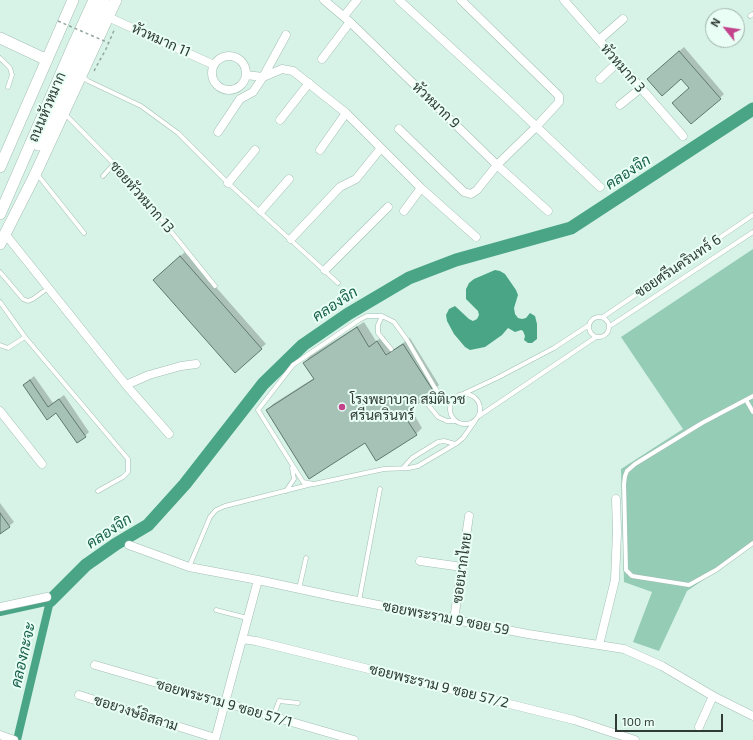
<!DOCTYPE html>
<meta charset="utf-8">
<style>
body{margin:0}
#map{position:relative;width:753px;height:740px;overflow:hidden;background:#d7f3e8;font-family:"Exo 2",sans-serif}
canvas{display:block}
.north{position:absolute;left:705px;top:8px;width:40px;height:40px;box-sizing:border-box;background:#e9fff6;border:1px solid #9fb1a9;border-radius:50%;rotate:300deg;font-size:11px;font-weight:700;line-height:16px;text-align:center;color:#303b36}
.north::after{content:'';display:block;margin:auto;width:14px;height:18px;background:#c4438d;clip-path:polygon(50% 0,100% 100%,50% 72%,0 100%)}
.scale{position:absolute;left:615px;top:714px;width:108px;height:18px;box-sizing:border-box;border:2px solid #303b36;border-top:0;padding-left:5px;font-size:12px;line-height:14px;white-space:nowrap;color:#303b36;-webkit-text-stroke:3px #e9fff6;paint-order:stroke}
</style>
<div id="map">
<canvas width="753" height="740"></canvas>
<div class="north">N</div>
<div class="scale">100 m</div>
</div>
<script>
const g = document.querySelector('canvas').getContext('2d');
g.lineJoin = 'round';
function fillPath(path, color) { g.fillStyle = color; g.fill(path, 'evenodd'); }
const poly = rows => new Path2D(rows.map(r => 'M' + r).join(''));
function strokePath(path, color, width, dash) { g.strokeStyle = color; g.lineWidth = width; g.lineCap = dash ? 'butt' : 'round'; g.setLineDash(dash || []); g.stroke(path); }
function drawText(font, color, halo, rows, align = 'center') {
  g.font = font + ' "Exo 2",Sarabun,sans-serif'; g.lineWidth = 4; g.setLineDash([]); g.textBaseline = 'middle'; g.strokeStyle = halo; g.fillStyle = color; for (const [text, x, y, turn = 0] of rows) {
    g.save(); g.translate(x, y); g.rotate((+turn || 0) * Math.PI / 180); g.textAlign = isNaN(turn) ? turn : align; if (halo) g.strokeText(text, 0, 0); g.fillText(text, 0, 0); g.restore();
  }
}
fillPath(poly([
 [753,249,753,546,687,591,659,651,633,642,652,592,624,582,621,469,683,429,621,337]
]), '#95ccb6');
fillPath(poly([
 [495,270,500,271,505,274,516,290,518,295,514,308,515,314,518,318,522,319,526,318,530,313,535,316,537,324,537,339,532,343,528,343,524,340,525,336,523,331,521,330,515,332,508,328,502,335,485,347,470,350,465,347,454,334,447,321,446,315,449,309,455,306,469,319,473,321,477,319,479,315,478,311,466,299,466,289,469,283,474,279]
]), '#4aa587');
fillPath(poly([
 [684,47,724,94,720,98,691,87,681,77,653,75],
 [185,252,266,344,261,348,159,275],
 [364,322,376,341,384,336,393,350,410,338,439,385,433,391,410,408,422,428,416,434,365,442,267,410,273,404,314,378,304,363,310,356],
 [34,376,53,403,64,395,89,432,85,436,57,412,48,419,24,385],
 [0,503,14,522,0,533]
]), '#0003');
strokePath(poly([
 [0,612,50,601,17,740]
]), '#4aa587', 8);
strokePath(poly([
 [50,601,86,565,116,544,148,525,185,484,263,384,303,345,348,314,409,278,456,260,571,228,753,109]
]), '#4aa587', 13);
const building = poly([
 [679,51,721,99,691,124,672,103,689,88,681,79,662,96,647,79,679,51],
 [180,256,262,349,235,373,153,280,180,256],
 [357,327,369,347,377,341,386,355,403,344,434,392,403,414,417,435,376,461,365,443,309,479,266,410,314,379,303,363,357,327],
 [30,380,48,407,59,399,86,437,77,443,56,413,47,420,23,385,30,380],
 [0,513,10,527,0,534,0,513]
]);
fillPath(building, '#a6c1b6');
strokePath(building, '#5f786e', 1);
const lane = poly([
 [750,16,753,14],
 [0,58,10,68,12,75,8,87],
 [81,76,88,81,141,106,178,133,228,183,338,283],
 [64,113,116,166,157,214,215,286],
 [37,174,84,233],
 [103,176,114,164],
 [0,272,23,299,28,301,33,299,44,291],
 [0,302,25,337],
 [382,316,378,325,378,333,391,349],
 '589 327a10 10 0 1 1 20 0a10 10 0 1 1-20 0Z',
 [603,317,753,215],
 [610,326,753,232],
 [0,345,8,348,25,337,128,459,128,472,123,477,98,491],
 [438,393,426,402,438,417,447,421,455,421],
 [465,393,497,378,554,348,589,325],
 '450 409a15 15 0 1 1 30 0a15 15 0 1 1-30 0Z',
 [753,396,702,423,635,464,627,471,625,476,624,484,626,570,632,576,689,585,716,570,753,543],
 [452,400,440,395,435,388,407,340,394,322,382,316,367,316,359,320,293,365,258,410,303,482,314,484,384,469,409,468,418,466,457,443,463,438,475,421],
 [746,400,753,412],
 [479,416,596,337],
 [403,468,412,458,438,442,444,441,455,444],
 [286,491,294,479,292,468],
 [189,567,210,517,216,510,225,506,312,484],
 [299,589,306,558],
 [359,601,380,489],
 [216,610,247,618],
 [273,717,279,701,298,703]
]);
const street = poly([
 [324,0,350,22,497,165,548,211],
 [399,0,504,96,600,187],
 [564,0,683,136],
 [344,16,357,0],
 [108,17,214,65],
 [599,40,623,19],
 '212 73a17 17 0 1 1 34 0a17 17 0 1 1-34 0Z',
 [322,59,350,22],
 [246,75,263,77,286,35],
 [600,79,618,62],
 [620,105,641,88],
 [280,120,309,83],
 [399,129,464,192,471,194,477,190,497,165,536,127,559,102,559,96,555,92,461,0],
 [218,132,240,99,253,92,263,77,282,69,293,71,346,113,421,188,476,237],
 [320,150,346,113],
 [228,183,255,150],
 [261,211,289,179],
 [404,211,421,188],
 [6,235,126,385,169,434],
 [291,239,340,187,356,179,381,148],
 [325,270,388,207],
 [126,385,149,375,181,366,196,364],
 [0,411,42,464],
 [129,545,189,567,258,580,337,597,528,634,624,649,662,666,713,696,753,716],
 [420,561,462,567],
 [0,607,47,597],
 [454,620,469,516],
 [242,639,256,641,574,720,635,740],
 [599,645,615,580,617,532,616,499],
 [95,665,354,740],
 [79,695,215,738],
 [699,727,713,696],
 [0,735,14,740],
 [215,740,258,580]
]);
const secondary = poly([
 [0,38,47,60],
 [38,145,104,0],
 [0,167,73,0],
 [0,214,73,46,94,0],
 [0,244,33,179,116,0]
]);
strokePath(lane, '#a3beb3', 5);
strokePath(street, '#a3beb3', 9);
strokePath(secondary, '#a3beb3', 12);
strokePath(poly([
 [94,71,106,49,115,28]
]), '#91a69e', 1.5, [3, 3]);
strokePath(lane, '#fff', 4);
strokePath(street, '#fff', 8);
strokePath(secondary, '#fff', 11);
strokePath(poly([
 [58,21,109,43]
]), '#91a69e', 1.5, [3, 3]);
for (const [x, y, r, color] of [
 [342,407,4,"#c4438d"]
]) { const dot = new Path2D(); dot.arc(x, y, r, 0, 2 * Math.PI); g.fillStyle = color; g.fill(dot); strokePath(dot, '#e9fff6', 1.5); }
drawText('14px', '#303b36', '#e9fff6', [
 ["หัวหมาก 11",161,40,24],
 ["หัวหมาก 3",623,68,49],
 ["หัวหมาก 9",436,105,44],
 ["ถนนหัวหมาก",47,107,-67],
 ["ซอยหัวหมาก 13",142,197,49],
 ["ซอยศรีนครินทร์ 6",678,266,-34],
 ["ซอยนากไทย",462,568,-82],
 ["ซอยพระราม 9 ซอย 59",446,618,11],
 ["ซอยพระราม 9 ซอย 57/2",439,686,14],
 ["ซอยพระราม 9 ซอย 57/1",224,703,16],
 ["ซอยวงษ์อิสลาม",136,713,18]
]);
drawText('14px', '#303b36', '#e9fff6', [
 ["โรงพยาบาล สมิติเวช",350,399],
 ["ศรีนครินทร์",350,415]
], 'left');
drawText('italic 15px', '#19604b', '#e9fff6', [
 ["คลองจิก",628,172,-33],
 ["คลองจิก",335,304,-33],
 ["คลองจิก",109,531,-33],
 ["คลองกะจะ",23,655,-77]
]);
</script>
